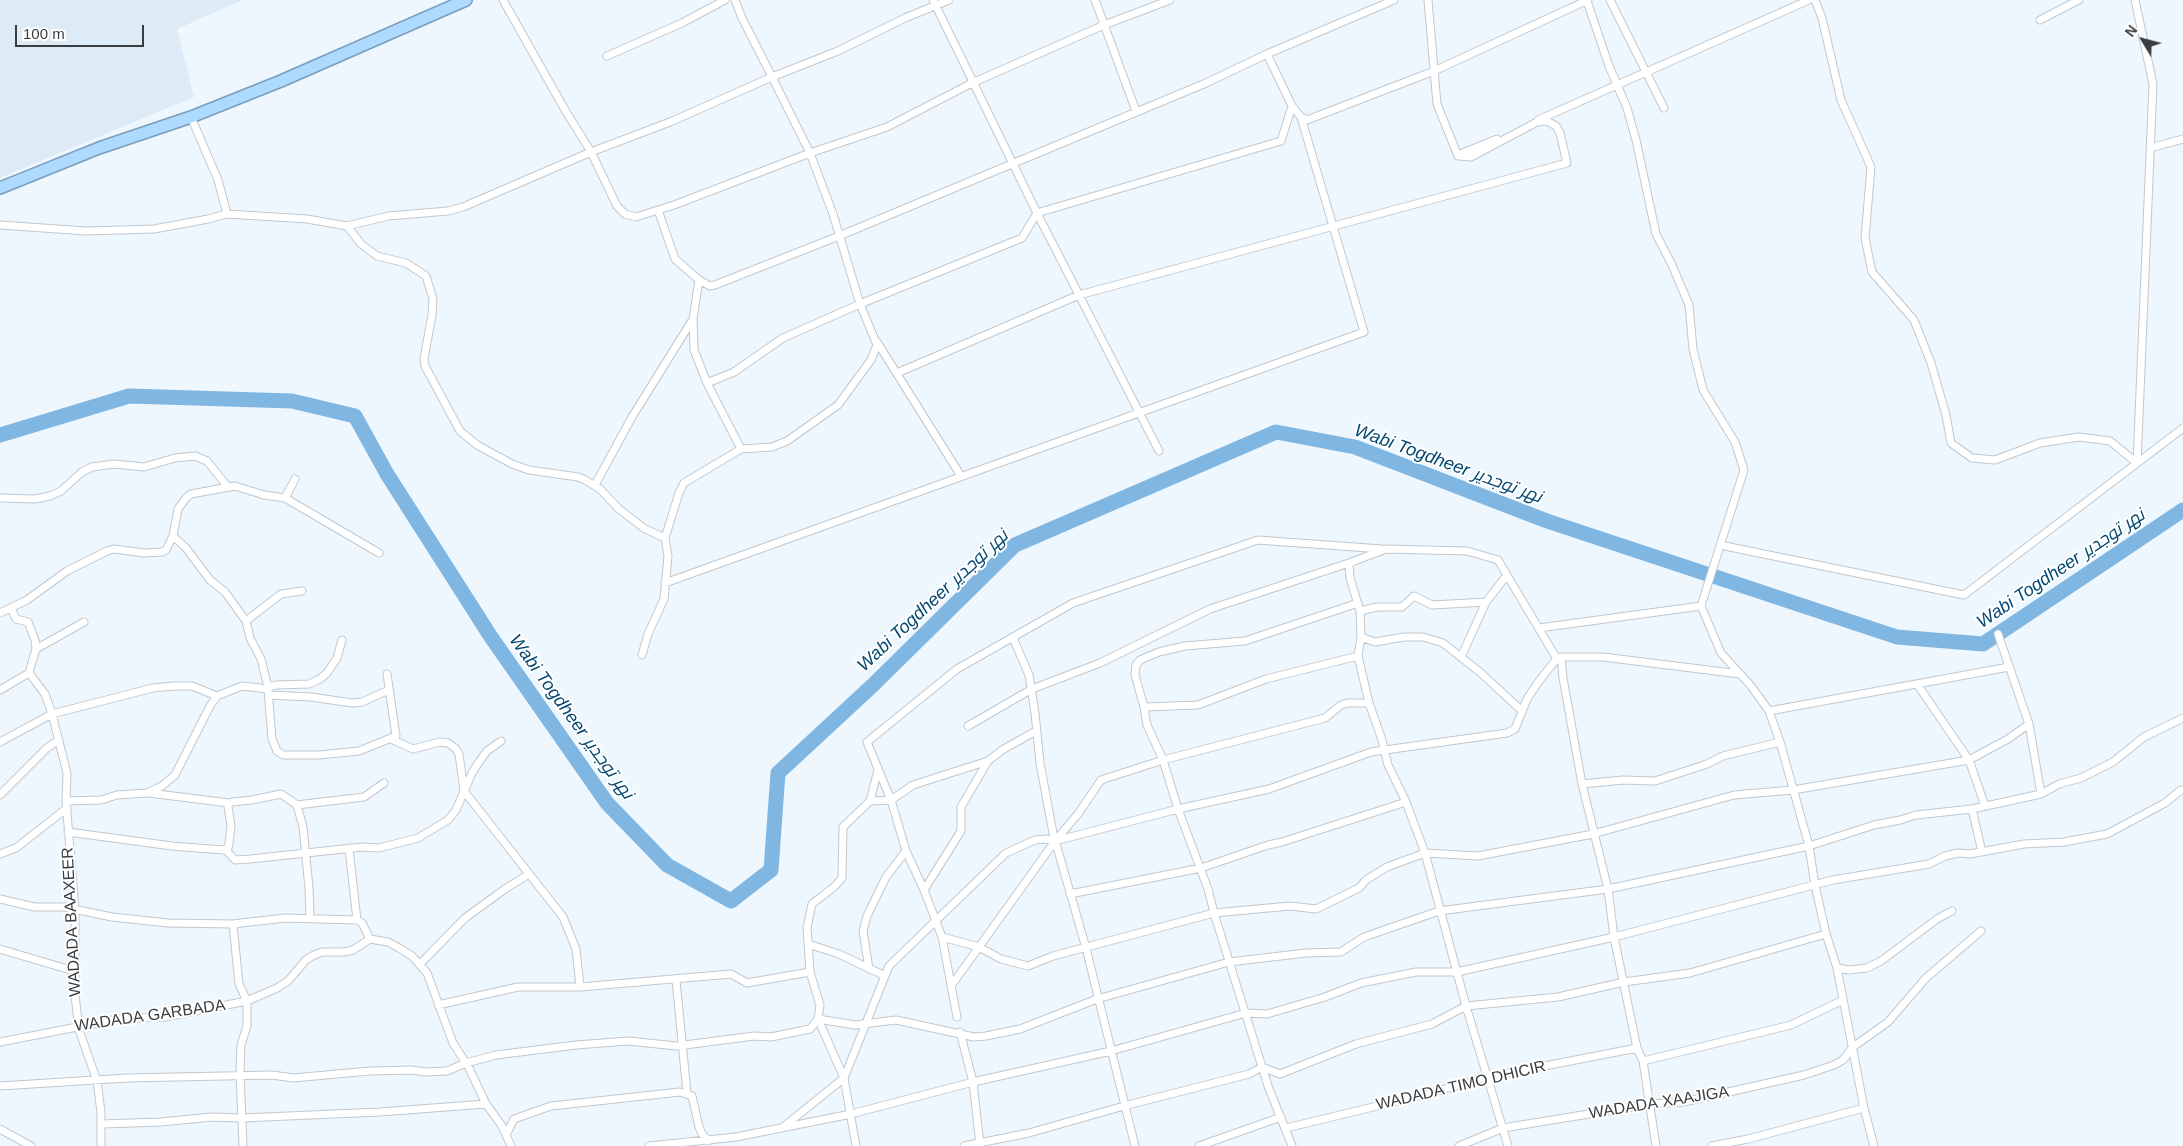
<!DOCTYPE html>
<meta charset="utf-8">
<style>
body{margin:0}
#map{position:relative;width:2183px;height:1146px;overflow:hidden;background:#eff7fe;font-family:Arial,sans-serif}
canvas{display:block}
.north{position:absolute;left:2118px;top:15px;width:50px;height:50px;-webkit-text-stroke:4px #fff;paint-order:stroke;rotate:307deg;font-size:14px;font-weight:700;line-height:20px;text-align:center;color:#3a3d3f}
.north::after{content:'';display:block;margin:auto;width:18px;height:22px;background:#3a3d3f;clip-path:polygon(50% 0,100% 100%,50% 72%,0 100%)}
.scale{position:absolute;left:15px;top:25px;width:129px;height:22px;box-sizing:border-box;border:2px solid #3a3d3f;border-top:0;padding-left:6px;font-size:15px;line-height:18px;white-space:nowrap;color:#3a3d3f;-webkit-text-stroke:4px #fff;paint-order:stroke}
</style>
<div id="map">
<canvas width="2183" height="1146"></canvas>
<div class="north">N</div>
<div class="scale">100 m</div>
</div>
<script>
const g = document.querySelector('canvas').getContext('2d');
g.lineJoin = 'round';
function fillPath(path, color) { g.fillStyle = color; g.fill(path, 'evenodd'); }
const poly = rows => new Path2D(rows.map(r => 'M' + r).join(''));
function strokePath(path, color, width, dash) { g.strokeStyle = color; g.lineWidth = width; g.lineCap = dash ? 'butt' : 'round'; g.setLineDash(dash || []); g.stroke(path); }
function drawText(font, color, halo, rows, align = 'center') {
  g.font = font + ' Arial,Cairo,sans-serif'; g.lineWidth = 4; g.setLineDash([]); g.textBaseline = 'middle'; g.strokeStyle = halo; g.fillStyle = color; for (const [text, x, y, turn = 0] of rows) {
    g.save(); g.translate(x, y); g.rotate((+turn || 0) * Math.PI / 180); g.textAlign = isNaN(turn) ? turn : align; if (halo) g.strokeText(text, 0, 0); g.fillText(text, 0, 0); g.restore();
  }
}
fillPath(poly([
 [0,0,243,0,177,29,194,97,0,178]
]), '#ddebf7');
strokePath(poly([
 [0,435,129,396,292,401,355,416,387,474,491,637,607,803,667,865,731,901,771,870,778,773,873,685,1015,545,1276,432,1355,447,1547,521,1897,637,1983,644,2183,510]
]), '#80b6e2', 15);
const minor = poly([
 [503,0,565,110,591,152,670,122,772,77,742,18,735,0],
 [1095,0,1136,111],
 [1610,0,1664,108],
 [1815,0,1822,18,1841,100,1871,167,1865,238,1872,272,1914,320,1931,363,1946,415,1951,443,1972,458,1995,460,2040,443,2079,437,2110,441,2137,463],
 [2135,0,2153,84,2137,463],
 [1587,1,1609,66,1627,108,1636,140,1656,234,1672,265,1689,305,1693,349,1703,390,1735,442,1744,470,1701,606],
 [2040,20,2079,0],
 [1267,54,1292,106,1301,117,1307,120,1434,71,1588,0],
 [607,56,682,23,725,0],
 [191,117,218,180,227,214],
 [1538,120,1809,0],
 [2150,148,2183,139],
 [1458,155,1497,139],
 [658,210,675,259,699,280,710,286,715,285,839,236,1206,83,1267,54,1394,0],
 [0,225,86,231,154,229,208,219,227,214,307,219,347,226,388,216,448,211,463,207,591,152,617,206,625,214,636,217,674,205,810,153,887,127,972,83,1104,25,1170,0],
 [347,226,361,244,377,256,406,263,426,276,433,299,432,315,424,359,425,366,460,431,477,445,512,464,529,470,578,477,585,480,600,489,619,509,645,529,665,538],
 [699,280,693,319,694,350,707,383,741,449],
 [877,342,961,476],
 [897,373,1079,295,1567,163,1560,133,1556,126,1547,121,1537,122,1471,157,1458,156,1437,104,1428,0],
 [707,383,734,372,783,338,860,304,833,214,810,153,772,77,838,51,905,18,949,0],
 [1159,451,1037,213,1281,141,1292,106],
 [595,485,632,417,693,319],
 [0,498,35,499,50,496,61,491,82,472,92,467,114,464,144,467,175,458,195,456,207,461,227,486],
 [285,498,379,553],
 [173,536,186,548,210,580,225,592,246,621,250,638,261,659,268,687],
 [1720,545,1964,595,2183,428],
 [665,583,1364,332,1301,117],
 [1701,606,1721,653,1751,686,1769,711,1780,742,1809,846,1815,885,1826,934,1837,968,1864,1108,1874,1146],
 [1360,611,1377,607,1402,607,1414,596,1432,605,1486,602],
 [0,613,27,600,67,571,107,551,114,549,144,553,162,552,166,550,173,536,178,509,186,498,191,494,235,486,264,495,285,498,295,479],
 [246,621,281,594,302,591],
 [1539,628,1701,606],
 [1998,634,2029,724,2041,794],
 [1361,637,1375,642,1404,637,1423,637,1443,643,1481,673,1522,711],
 [1013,638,1029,675,1035,713,1040,763,1053,833,1086,948,1135,1146],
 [36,649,84,622],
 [642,655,648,634,664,599,668,556,665,538,679,493,684,483,741,449,772,447,787,441,838,405,871,360,877,345,860,304,1022,238,1037,213,933,0],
 [1461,657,1486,602,1507,575],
 [29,673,45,694,52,714,67,773,66,801,75,909,75,995,79,1030,97,1081,101,1112,101,1146],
 [1917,684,1969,760,1985,806],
 [268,689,272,739,277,751,283,755,319,755,359,751,396,736,387,674],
 [0,690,29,673,36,649,35,640,28,622,16,619,11,608],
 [269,695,311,697,352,703,362,702,389,690],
 [1144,707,1198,705,1266,679,1358,656],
 [1769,711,2009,667],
 [968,726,1032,689,1100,663,1210,609,1349,563],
 [391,739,413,749,440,742,448,743,455,748,459,754,464,791,563,917,576,949,580,987],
 [0,742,52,714,153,688,174,686,192,686,217,696,242,686,268,689,268,687,276,685,309,684,320,679,327,673,337,658,342,640],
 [1582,784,1623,780,1655,781,1707,764,1723,756,1780,742],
 [149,793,229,803],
 [0,795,47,748,59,740],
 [66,801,101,800,117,795,147,793,162,786,175,775,210,706,217,696],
 [870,801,891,800,913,785,988,761],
 [297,805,303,827,309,888,310,918],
 [1972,809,1982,852],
 [68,832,172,846,223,850,228,848,229,843,231,826,228,807,229,803,232,802,252,800,281,794,297,805,322,802,364,797,384,783],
 [349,849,357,920],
 [226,850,235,860,250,859,362,847,379,848,418,838,448,820,456,810,472,773,479,762,487,751,501,741],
 [0,854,16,848,67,808],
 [924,890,961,831,961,807,988,761,1002,750,1036,731],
 [1070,894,1201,868,1268,845,1282,842,1406,802],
 [0,899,34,907,64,907,112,917,168,923,233,924,285,918,357,920,362,923,370,939,388,942,399,948,412,956,427,973,453,1043,469,1068,486,1104,502,1126,511,1146],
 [233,924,239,984,247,1001,247,1026,241,1045,240,1073,243,1146],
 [942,937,979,947,1001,959,1028,966,1053,956,1214,913,1290,906,1316,909,1359,888,1366,880,1387,867,1425,853,1478,856,1593,834,1734,795,1793,790,1969,760,2008,739,2029,724],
 [808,944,839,954,885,976],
 [0,949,74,971],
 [420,964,465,918,505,889,529,874],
 [1837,968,1849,970,1867,968,1881,961,1937,919,1952,911],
 [869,969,863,931,867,916,886,877,906,851],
 [676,980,687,1093],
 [951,986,1055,841,1078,814,1101,780,1163,760,1325,718,1341,705,1347,703,1369,703],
 [438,1005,518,987,580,987,731,974,747,983,810,972],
 [957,1017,942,937,924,890,906,851,891,800,867,742,957,669,1073,603,1258,540,1382,549],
 [960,1032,973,1082,980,1145],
 [0,1042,118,1019,165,1017,247,1001,277,988,288,981,306,960,312,956,322,952,344,952,353,950,370,939],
 [1643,1061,1791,1025,1843,1000],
 [0,1086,127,1078,272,1075,293,1078,370,1071,411,1070,426,1072,447,1071,466,1063,496,1055,576,1045,628,1041,677,1046,754,1036,771,1037,810,1029,818,1019,855,1025,896,1020,974,1037,986,1036,1020,1029,1097,999,1229,962,1306,953,1341,952,1364,937,1439,911,1608,889,1809,846,1874,825,1900,820,1916,815,1972,809,2041,794,2059,784,2081,778,2113,762,2144,737,2183,718],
 [102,1124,161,1122,212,1117,242,1118,380,1112,486,1104],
 [782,1128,844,1078,889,966,1006,853,1035,840,1046,839,1055,841,1178,809,1269,789,1371,752,1507,733,1515,729,1527,699,1539,681,1555,661,1561,657],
 [1286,1128,1427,1094,1488,1077,1637,1048],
 [0,1129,31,1146],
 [506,1135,514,1119,551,1106,680,1092,692,1096,699,1127,702,1134,709,1141],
 [649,1146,736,1137,851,1114,973,1082,1111,1051,1246,1013,1267,1014,1325,997,1361,983,1416,972,1457,972,1614,937,1833,880,1929,864,1945,856,1958,853,1970,854,2024,844,2064,842,2107,834,2165,803,2181,790],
 [856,1146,844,1078,818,1019,820,1005,810,972,807,928,812,904,834,887,842,878,843,827,870,801,878,770],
 [964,1146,1029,1133,1124,1106,1249,1074,1262,1067,1280,1074,1356,1044,1432,1024,1466,1006,1558,997,1624,982,1690,973,1826,934],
 [1199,1146,1281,1117],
 [1292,1146,1268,1086,1214,913,1208,889,1178,809,1163,760,1147,725,1144,707,1135,675,1136,665,1140,660,1159,652,1185,646,1245,641,1358,603],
 [1459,1146,1503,1128,1650,1104,1684,1102,1804,1075,1834,1065,1843,1060,1853,1047,1888,1022,1926,978,1981,931],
 [1508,1146,1466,1006,1425,853,1406,802,1388,765,1381,737,1369,703,1358,656,1361,637,1360,611,1350,578,1349,563,1386,549,1467,551,1498,560,1557,659],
 [1656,1146,1643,1061,1637,1048,1614,937,1608,889,1582,784,1563,678,1561,657,1603,657,1740,674],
 [1712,1146,1748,1139,1864,1108]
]);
const trunk = poly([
 [0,188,99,148,191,117,281,81,466,0]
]);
strokePath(minor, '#c0c8cf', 9);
strokePath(trunk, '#789dbc', 14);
strokePath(minor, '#fff', 7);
strokePath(trunk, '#aedaff', 11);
drawText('16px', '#3a3d3f', '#fff', [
 ["WADADA BAAXEER",72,922,-93],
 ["WADADA GARBADA",150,1016,-8],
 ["WADADA TIMO DHICIR",1461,1086,-13],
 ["WADADA XAAJIGA",1659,1103,-9]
]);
drawText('italic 18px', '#034770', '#fff', [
 ["Wabi Togdheer نهر توجدير",1448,464,20],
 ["Wabi Togdheer نهر توجدير",2061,569,-34],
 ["Wabi Togdheer نهر توجدير",933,601,-43],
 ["Wabi Togdheer نهر توجدير",571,717,54]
]);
</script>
